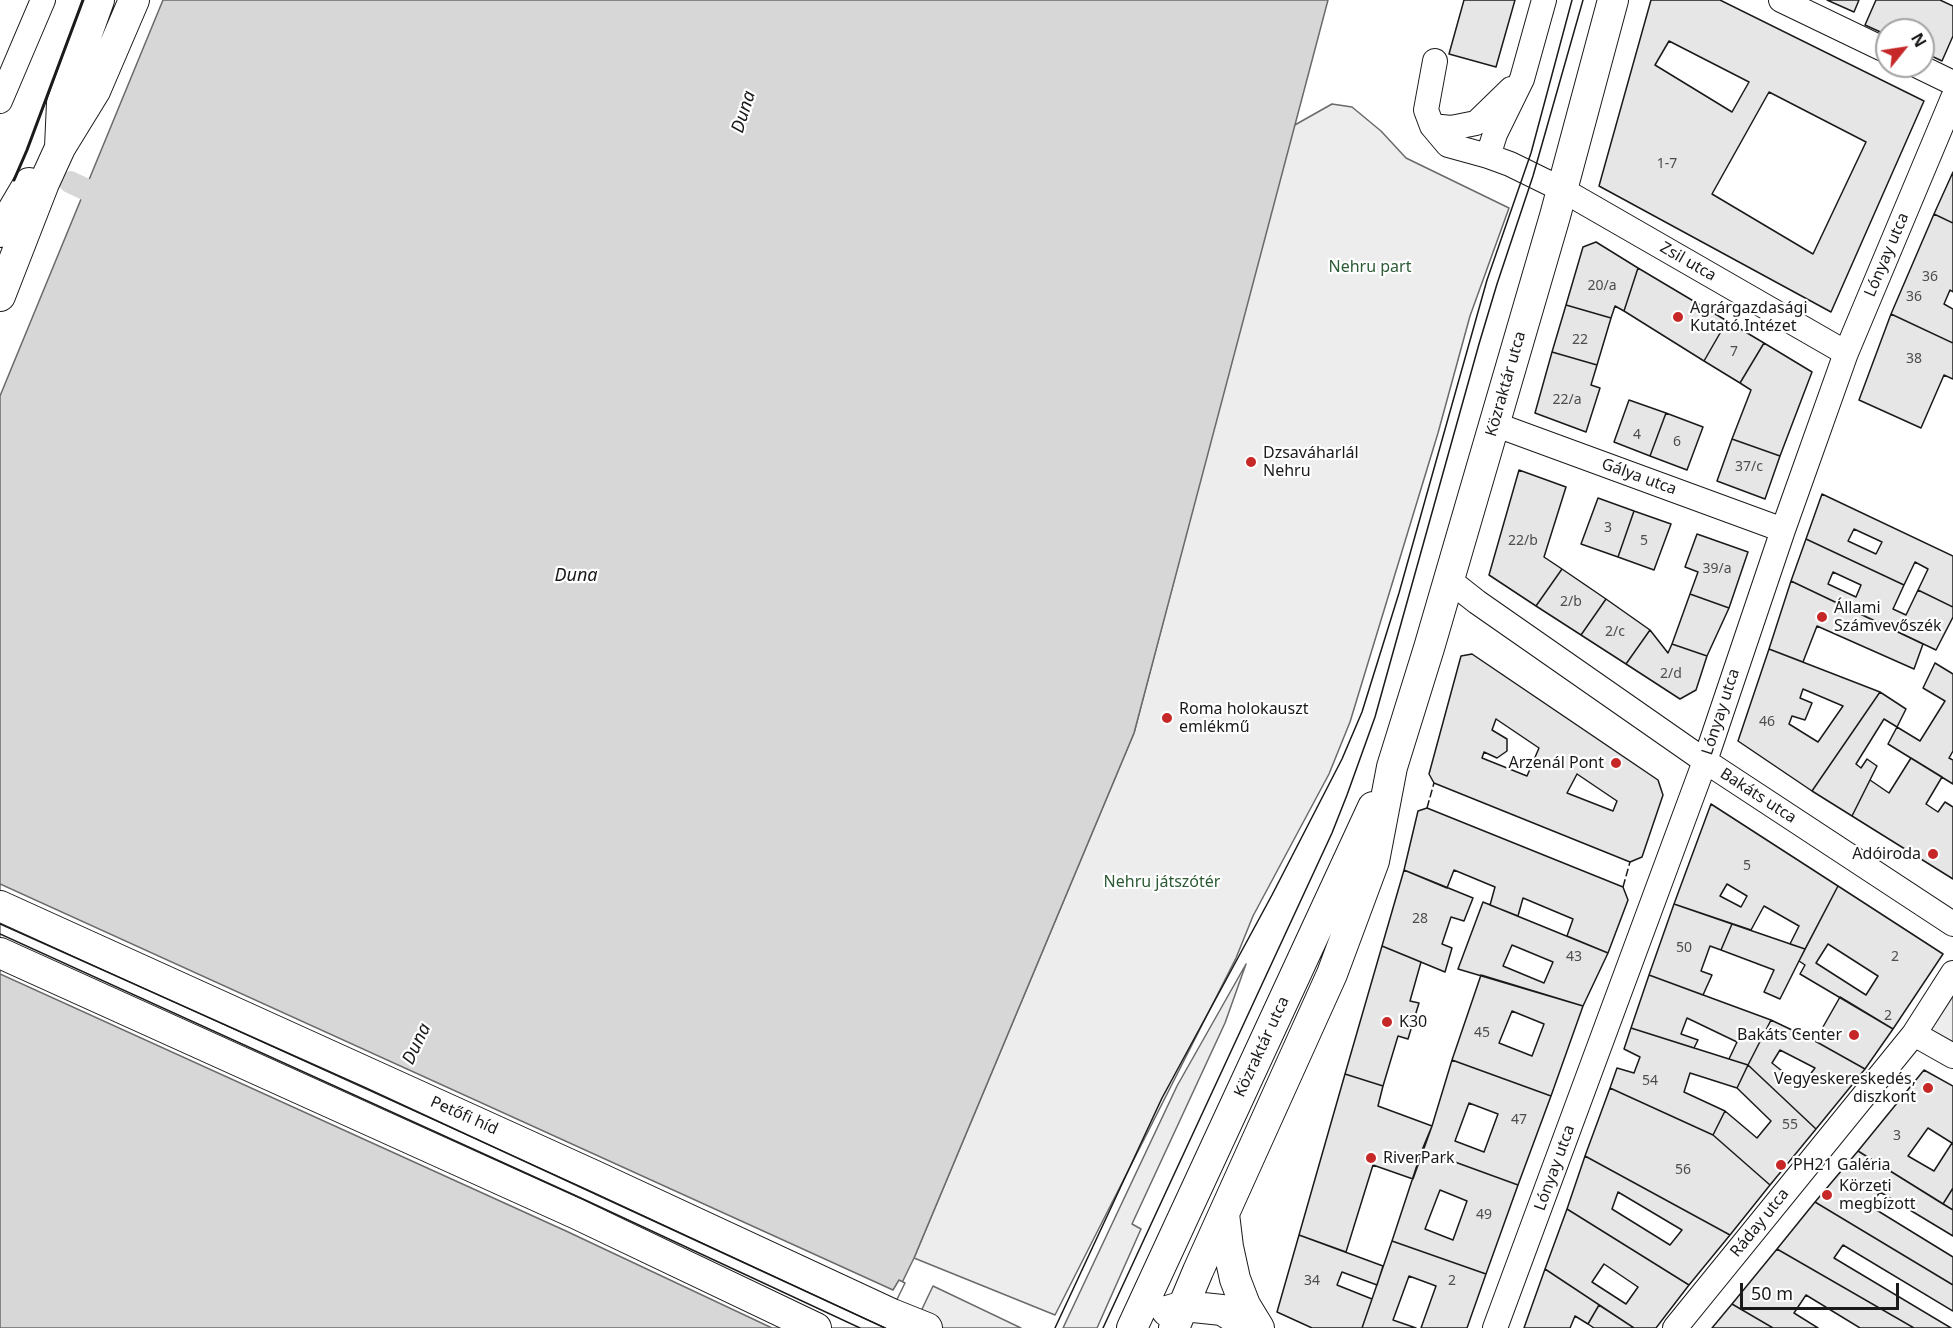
<!DOCTYPE html>
<meta charset="utf-8">
<style>
body{margin:0}
#map{position:relative;width:1953px;height:1328px;overflow:hidden;background:#fff;font-family:"Noto Sans",sans-serif}
canvas{display:block}
.north{position:absolute;left:1875px;top:18px;width:60px;height:60px;box-sizing:border-box;background:#fff;border:2px solid #a3a3a3;border-radius:50%;rotate:60deg;font-size:16px;font-weight:700;line-height:24px;text-align:center;color:#1a1a1a}
.north::after{content:'';display:block;margin:auto;width:21px;height:27px;background:#c62828;clip-path:polygon(50% 0,100% 100%,50% 72%,0 100%)}
.scale{position:absolute;left:1740px;top:1283px;width:159px;height:27px;box-sizing:border-box;border:3px solid #1a1a1a;border-top:0;padding-left:8px;font-size:18px;line-height:21px;white-space:nowrap;color:#1a1a1a;-webkit-text-stroke:4px #fff;paint-order:stroke}
</style>
<div id="map">
<canvas width="1953" height="1328"></canvas>
<div class="north">N</div>
<div class="scale">50 m</div>
</div>
<script>
const g = document.querySelector('canvas').getContext('2d');
g.lineJoin = 'round';
function fillPath(path, color) { g.fillStyle = color; g.fill(path, 'evenodd'); }
const poly = rows => new Path2D(rows.map(r => 'M' + r).join(''));
function strokePath(path, color, width, dash) { g.strokeStyle = color; g.lineWidth = width; g.lineCap = dash ? 'butt' : 'round'; g.setLineDash(dash || []); g.stroke(path); }
function drawText(font, color, halo, rows, align = 'center') {
  g.font = font + ' "Noto Sans",sans-serif'; g.lineWidth = 4.5; g.setLineDash([]); g.textBaseline = 'middle'; g.strokeStyle = halo; g.fillStyle = color; for (const [text, x, y, turn = 0] of rows) {
    g.save(); g.translate(x, y); g.rotate((+turn || 0) * Math.PI / 180); g.textAlign = isNaN(turn) ? turn : align; if (halo) g.strokeText(text, 0, 0); g.fillText(text, 0, 0); g.restore();
  }
}
const built = poly([
 [1332,104,1352,107,1381,131,1406,158,1509,208,1470,316,1438,433,1350,722,1329,774,1253,916,1236,958,1055,1315,914,1258,1134,733,1293,126,1332,104],
 [1246,964,1225,1023,1132,1224,1141,1229,1097,1328,1063,1328,1177,1086,1246,964],
 [1953,985,1953,1044,1924,1029,1953,985],
 [933,1286,1021,1328,913,1328,933,1286]
]);
fillPath(built, '#ededed');
strokePath(built, '#6a6a6a', 1.5);
const water = poly([
 [163,0,1328,0,1134,733,914,1258,880,1328,0,1328,0,396,163,0]
]);
fillPath(water, '#d7d7d7');
strokePath(water, '#6a6a6a', 1.5);
const pier = poly([
 [0,884,893,1290,899,1280,905,1283,883,1328,772,1328,566,1231,0,974,0,884]
]);
fillPath(pier, '#fff');
strokePath(pier, '#6a6a6a', 1.5);
strokePath(poly([
 [70,182,112,202]
]), '#d7d7d7', 22);
const building = poly([
 [1464,0,1515,0,1496,67,1449,54,1464,0],
 [1651,0,1720,0,1924,101,1831,312,1599,186,1651,0],
 [1669,41,1749,82,1732,112,1655,65,1669,41],
 [1769,92,1866,142,1813,254,1712,194,1769,92],
 [1827,0,1859,0,1854,12,1827,0],
 [1876,0,1940,0,1953,6,1953,36,1942,61,1923,52,1923,30,1887,30,1887,35,1865,25,1876,0],
 [1953,172,1953,223,1934,214,1953,172],
 [1934,214,1953,223,1953,292,1950,290,1944,304,1953,309,1953,343,1891,314,1934,214],
 [1596,242,1638,268,1624,311,1615,306,1611,318,1566,305,1583,247,1596,242],
 [1638,268,1727,321,1704,361,1624,311,1638,268],
 [1566,305,1611,318,1597,365,1552,352,1566,305],
 [1891,314,1953,343,1953,379,1944,375,1921,428,1859,400,1891,314],
 [1727,321,1764,343,1740,383,1704,361,1727,321],
 [1764,343,1812,372,1780,456,1732,439,1751,390,1740,383,1764,343],
 [1552,352,1597,365,1591,385,1600,388,1586,432,1535,413,1552,352],
 [1629,400,1666,413,1650,456,1614,442,1629,400],
 [1666,413,1703,427,1687,470,1650,456,1666,413],
 [1732,439,1780,456,1765,499,1717,481,1732,439],
 [1519,470,1566,487,1544,557,1562,569,1536,606,1489,575,1519,470],
 [1822,494,1953,556,1953,607,1918,590,1928,569,1915,562,1904,585,1806,539,1822,494],
 [1854,529,1882,542,1876,554,1848,541,1854,529],
 [1598,498,1634,511,1618,557,1581,544,1598,498],
 [1634,511,1671,524,1654,570,1618,557,1634,511],
 [1697,534,1748,552,1729,608,1690,594,1698,572,1685,567,1697,534],
 [1806,539,1904,585,1893,609,1906,615,1918,590,1953,607,1953,617,1936,650,1791,581,1806,539],
 [1833,572,1861,585,1856,597,1828,584,1833,572],
 [1562,569,1606,599,1581,635,1536,606,1562,569],
 [1791,581,1923,644,1914,669,1817,626,1803,662,1769,649,1791,581],
 [1690,594,1729,608,1707,656,1672,644,1690,594],
 [1606,599,1650,630,1626,664,1581,635,1606,599],
 [1650,630,1668,653,1672,644,1707,656,1696,690,1680,699,1626,664,1650,630],
 [1769,649,1880,692,1812,791,1738,741,1769,649],
 [1803,689,1843,706,1818,742,1789,724,1792,716,1805,720,1812,703,1800,698,1803,689],
 [1472,654,1658,780,1663,795,1642,857,1630,862,1434,783,1429,774,1461,656,1472,654],
 [1496,719,1539,748,1527,776,1482,758,1484,752,1497,758,1507,751,1507,739,1492,730,1496,719],
 [1577,774,1617,801,1613,811,1567,793,1577,774],
 [1935,663,1953,674,1953,751,1949,758,1953,760,1953,784,1888,744,1897,727,1920,741,1945,701,1923,688,1935,663],
 [1880,692,1906,709,1897,727,1884,719,1856,764,1861,768,1867,759,1877,766,1852,816,1812,791,1880,692],
 [1911,758,1942,777,1926,804,1938,812,1945,802,1953,807,1953,879,1852,816,1870,780,1889,793,1911,758],
 [1711,804,1838,886,1805,949,1790,944,1799,926,1764,906,1751,930,1674,904,1711,804],
 [1727,884,1747,896,1741,907,1720,896,1727,884],
 [1427,808,1623,887,1628,900,1608,953,1567,936,1573,919,1523,898,1518,916,1490,905,1495,887,1454,870,1447,888,1404,870,1418,811,1427,808],
 [1404,870,1473,898,1464,921,1451,917,1442,944,1452,948,1445,972,1382,946,1404,870],
 [1838,886,1943,954,1893,1029,1800,974,1805,965,1799,961,1838,886],
 [1828,944,1878,976,1866,995,1816,963,1828,944],
 [1483,902,1608,953,1583,1006,1458,969,1483,902],
 [1512,945,1553,962,1544,983,1503,966,1512,945],
 [1674,904,1732,924,1721,950,1710,946,1701,971,1712,975,1703,995,1649,975,1674,904],
 [1732,924,1805,949,1780,999,1764,992,1774,970,1721,950,1732,924],
 [1382,946,1421,962,1410,1001,1419,1003,1408,1039,1398,1036,1383,1086,1345,1074,1382,946],
 [1481,975,1583,1006,1551,1096,1452,1060,1481,975],
 [1512,1011,1544,1024,1532,1056,1499,1043,1512,1011],
 [1649,975,1771,1020,1748,1065,1729,1059,1737,1042,1687,1018,1681,1034,1698,1040,1694,1048,1631,1028,1649,975],
 [1840,997,1893,1029,1865,1069,1815,1041,1840,997],
 [1771,1020,1815,1041,1865,1069,1816,1129,1748,1065,1771,1020],
 [1780,1050,1815,1068,1801,1086,1772,1063,1780,1050],
 [1631,1028,1748,1065,1737,1088,1690,1073,1684,1092,1725,1111,1713,1135,1610,1088,1617,1068,1634,1073,1640,1057,1624,1049,1631,1028],
 [1452,1060,1551,1096,1518,1185,1422,1150,1432,1126,1452,1060],
 [1469,1103,1498,1114,1484,1152,1455,1141,1469,1103],
 [1748,1065,1816,1129,1770,1185,1713,1135,1725,1111,1757,1138,1771,1121,1737,1088,1748,1065],
 [1924,1070,1953,1086,1953,1188,1943,1204,1858,1151,1924,1070],
 [1928,1128,1952,1143,1934,1171,1908,1156,1928,1128],
 [1345,1074,1383,1086,1378,1106,1432,1126,1413,1179,1373,1165,1346,1252,1299,1235,1345,1074],
 [1610,1088,1713,1135,1770,1185,1730,1235,1585,1156,1610,1088],
 [1422,1150,1518,1185,1486,1274,1392,1241,1422,1150],
 [1440,1190,1467,1201,1453,1240,1425,1229,1440,1190],
 [1858,1151,1953,1210,1953,1236,1880,1192,1870,1206,1953,1257,1953,1285,1815,1202,1858,1151],
 [1585,1156,1730,1235,1689,1285,1567,1209,1585,1156],
 [1618,1192,1682,1230,1670,1245,1612,1209,1618,1192],
 [1953,1188,1953,1210,1943,1204,1953,1188],
 [1815,1202,1953,1285,1953,1311,1843,1245,1834,1258,1951,1328,1914,1328,1777,1249,1815,1202],
 [1567,1209,1689,1285,1656,1328,1634,1328,1545,1269,1567,1209],
 [1604,1264,1638,1287,1626,1304,1592,1282,1604,1264],
 [1299,1235,1383,1266,1377,1285,1342,1272,1337,1285,1372,1299,1362,1328,1312,1328,1277,1312,1299,1235],
 [1392,1241,1486,1274,1467,1328,1421,1328,1436,1286,1409,1276,1393,1320,1416,1328,1362,1328,1392,1241],
 [1777,1249,1914,1328,1860,1328,1806,1295,1794,1313,1818,1328,1773,1328,1732,1304,1777,1249],
 [1545,1269,1599,1305,1588,1324,1575,1316,1570,1328,1524,1328,1545,1269],
 [1732,1304,1773,1328,1712,1328,1732,1304],
 [1599,1305,1634,1328,1594,1328,1588,1324,1599,1305]
]);
fillPath(building, '#e6e6e6');
strokePath(building, '#1a1a1a', 1.5);
const minor = poly([
 [1781,0,1887,51],
 [1435,61,1426,110,1432,126,1448,145,1488,156,1510,164,1561,189,1846,353],
 [1918,66,1953,83],
 [0,101,43,0],
 [1432,126,1451,128,1476,123,1511,89],
 [1488,156,1495,134,1522,79,1544,0],
 [1494,424,1783,530],
 [1449,580,1477,602,1705,761,1953,924],
 [1914,1034,1953,1056],
 [1495,1328,1705,761,1783,530,1846,353,1953,98],
 [1675,1328,1914,1034,1953,973]
]);
const major = poly([
 [60,147,62,103,99,0],
 [0,232,29,183],
 [0,296,44,183,60,148,95,91,134,0],
 [0,906,595,1176,892,1314,927,1328],
 [0,953,577,1214,816,1328],
 [1224,1214,1228,1247,1235,1279,1245,1305,1259,1328],
 [1167,1311,1184,1306,1222,1310,1251,1328],
 [1132,1328,1373,807],
 [1174,1328,1198,1271,1332,974,1374,861,1392,767,1429,648,1555,216,1613,0]
]);
strokePath(minor, '#1a1a1a', 26);
strokePath(major, '#1a1a1a', 32);
strokePath(minor, '#fff', 24);
strokePath(major, '#fff', 30);
strokePath(poly([
 [0,924,366,1088,885,1328],
 [0,934,583,1199,860,1328],
 [1055,1328,1162,1098,1272,895,1342,759,1362,712,1399,593,1487,280,1531,153,1572,0],
 [1103,1328,1332,833,1347,795,1375,717,1479,344,1497,284,1533,176,1583,0]
]), '#1a1a1a', 1.5);
strokePath(poly([
 [1427,808,1434,783],
 [1623,887,1630,862]
]), '#1a1a1a', 1.5, [8, 3]);
strokePath(poly([
 [14,180,27,150,83,0]
]), '#1a1a1a', 3);
for (const [x, y, r, color] of [
 [1678,317,6,"#c62828"],
 [1251,462,6,"#c62828"],
 [1822,617,6,"#c62828"],
 [1167,718,6,"#c62828"],
 [1616,763,6,"#c62828"],
 [1933,854,6,"#c62828"],
 [1387,1022,6,"#c62828"],
 [1854,1035,6,"#c62828"],
 [1928,1088,6,"#c62828"],
 [1371,1158,6,"#c62828"],
 [1781,1165,6,"#c62828"],
 [1827,1195,6,"#c62828"]
]) { const dot = new Path2D(); dot.arc(x, y, r, 0, 2 * Math.PI); g.fillStyle = color; g.fill(dot); strokePath(dot, '#fff', 2); }
drawText('14px', '#4d4d4d', null, [
 ["1-7",1667,164],
 ["36",1930,277],
 ["20/a",1602,286],
 ["36",1914,297],
 ["22",1580,340],
 ["7",1734,352],
 ["38",1914,359],
 ["22/a",1567,400],
 ["4",1637,435],
 ["6",1677,442],
 ["37/c",1749,467],
 ["3",1608,528],
 ["22/b",1523,541],
 ["5",1644,541],
 ["39/a",1717,569],
 ["2/b",1571,602],
 ["2/c",1615,632],
 ["2/d",1671,674],
 ["46",1767,722],
 ["5",1747,866],
 ["28",1420,919],
 ["50",1684,948],
 ["43",1574,957],
 ["2",1895,957],
 ["2",1888,1016],
 ["45",1482,1033],
 ["54",1650,1081],
 ["47",1519,1120],
 ["55",1790,1125],
 ["3",1897,1136],
 ["56",1683,1170],
 ["49",1484,1215],
 ["34",1312,1281],
 ["2",1452,1281]
]);
drawText('16px', '#1a1a1a', '#fff', [
 ["Lónyay utca",1887,255,-67],
 ["Zsil utca",1688,262,30],
 ["Közraktár utca",1506,384,-74],
 ["Gálya utca",1639,477,20],
 ["Lónyay utca",1721,712,-72],
 ["Bakáts utca",1758,796,33],
 ["Közraktár utca",1262,1047,-65],
 ["Petőfi híd",464,1116,24],
 ["Lónyay utca",1555,1168,-70],
 ["Ráday utca",1760,1223,-51]
]);
drawText('16px', '#2b5a34', '#fff', [
 ["Nehru part",1370,267],
 ["Nehru játszótér",1162,882]
]);
drawText('16px', '#1a1a1a', '#fff', [
 ["Agrárgazdasági",1690,308],
 ["Kutató Intézet",1690,326],
 ["Dzsaváharlál",1263,453],
 ["Nehru",1263,471],
 ["Állami",1834,608],
 ["Számvevőszék",1834,626],
 ["Roma holokauszt",1179,709],
 ["emlékmű",1179,727],
 ["Arzenál Pont",1604,763,"right"],
 ["Adóiroda",1921,854,"right"],
 ["K30",1399,1022],
 ["Bakáts Center",1842,1035,"right"],
 ["Vegyeskereskedés,",1916,1079,"right"],
 ["diszkont",1916,1097,"right"],
 ["RiverPark",1383,1158],
 ["PH21 Galéria",1793,1165],
 ["Körzeti",1839,1186],
 ["megbízott",1839,1204]
], 'left');
drawText('italic 18px', '#1a1a1a', '#fff', [
 ["Duna",744,112,-73],
 ["Duna",576,576],
 ["Duna",417,1044,-65]
]);
</script>
